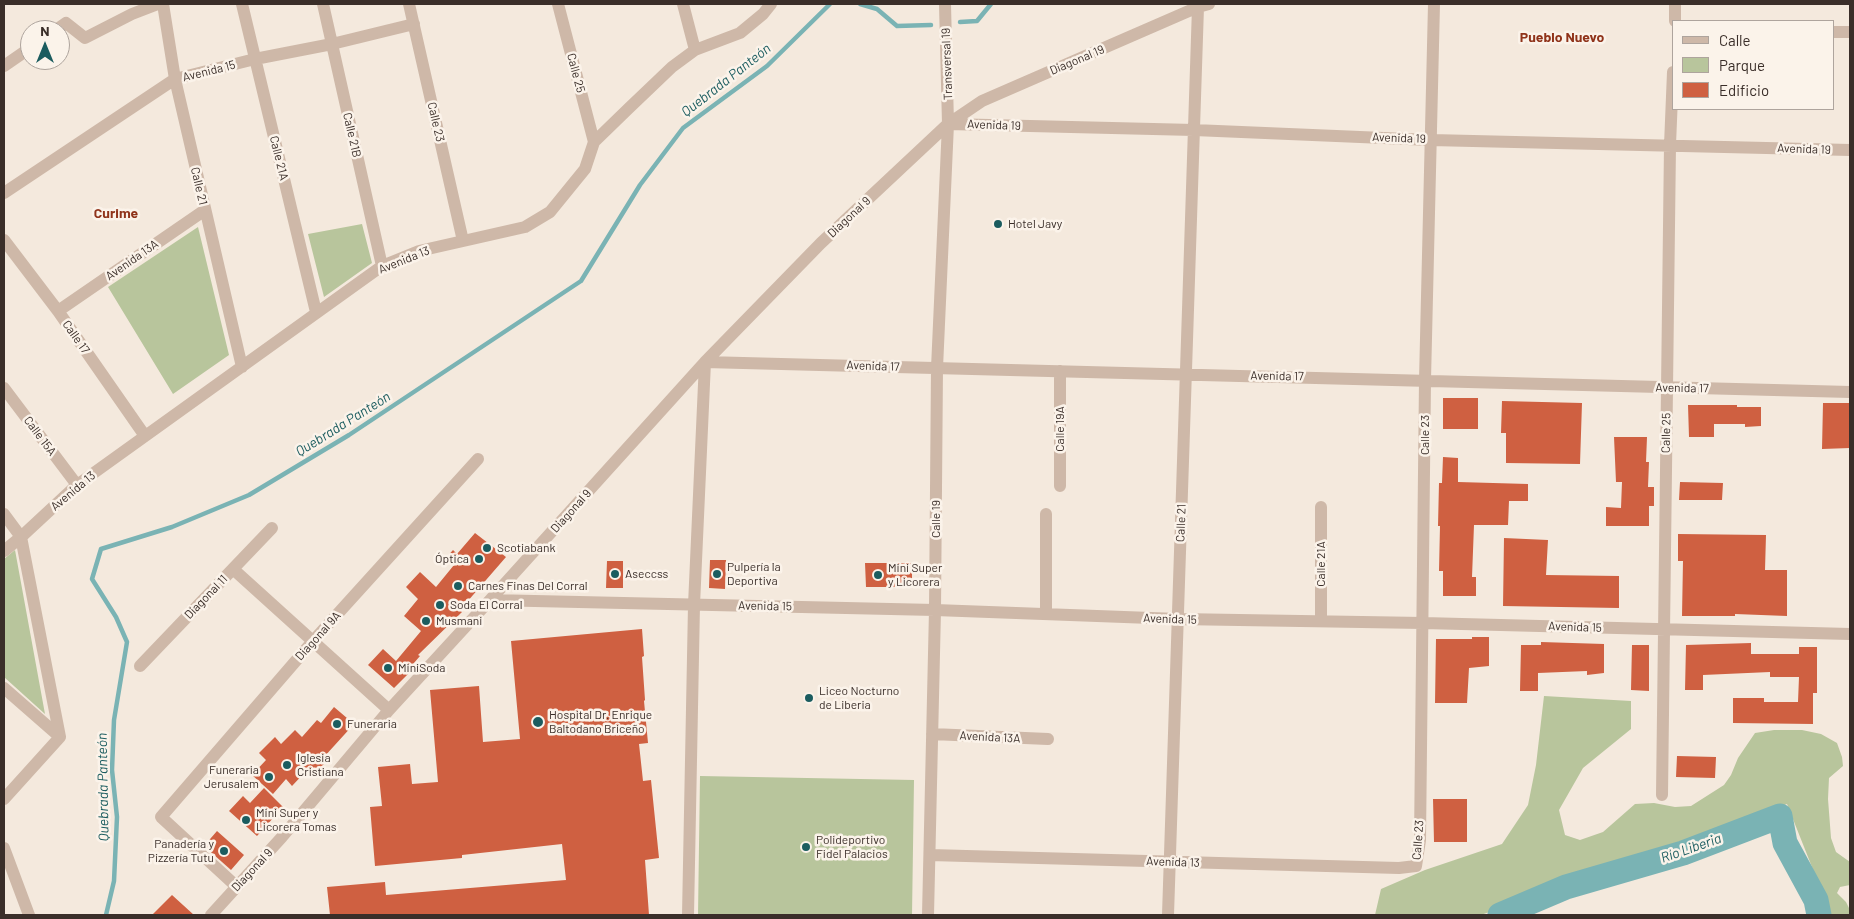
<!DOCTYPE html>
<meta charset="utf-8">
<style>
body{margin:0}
#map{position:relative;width:1854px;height:919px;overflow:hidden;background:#f4e9dd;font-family:Barlow,sans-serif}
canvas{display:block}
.frame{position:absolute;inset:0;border:5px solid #3a2e29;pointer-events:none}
.legend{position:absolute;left:1672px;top:20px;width:162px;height:90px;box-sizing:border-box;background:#fbf3ea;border:1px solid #aea49d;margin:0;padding:6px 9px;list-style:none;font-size:15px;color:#3a2e29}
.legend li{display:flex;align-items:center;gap:10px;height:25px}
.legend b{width:25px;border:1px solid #aea49d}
.north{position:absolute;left:20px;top:20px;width:50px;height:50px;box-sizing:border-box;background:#fbf3ea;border:1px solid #aea49d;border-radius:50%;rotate:0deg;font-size:14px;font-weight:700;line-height:20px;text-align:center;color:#3a2e29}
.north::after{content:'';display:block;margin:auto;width:18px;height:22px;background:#1b5c5f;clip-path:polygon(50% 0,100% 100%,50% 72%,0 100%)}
</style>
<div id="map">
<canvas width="1854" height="919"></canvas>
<div class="frame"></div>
<ul class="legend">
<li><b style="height:6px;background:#ceb8a8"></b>Calle</li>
<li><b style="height:14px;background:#b8c59c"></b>Parque</li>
<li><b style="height:14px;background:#cf6041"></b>Edificio</li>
</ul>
<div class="north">N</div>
</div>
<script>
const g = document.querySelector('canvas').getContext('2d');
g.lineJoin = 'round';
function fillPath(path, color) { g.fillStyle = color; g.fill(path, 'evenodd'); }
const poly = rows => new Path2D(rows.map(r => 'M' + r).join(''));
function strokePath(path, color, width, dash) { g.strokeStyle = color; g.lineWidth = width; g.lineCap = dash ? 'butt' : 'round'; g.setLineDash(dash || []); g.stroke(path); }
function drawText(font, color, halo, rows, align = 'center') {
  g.font = font + ' Barlow,sans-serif'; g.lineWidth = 5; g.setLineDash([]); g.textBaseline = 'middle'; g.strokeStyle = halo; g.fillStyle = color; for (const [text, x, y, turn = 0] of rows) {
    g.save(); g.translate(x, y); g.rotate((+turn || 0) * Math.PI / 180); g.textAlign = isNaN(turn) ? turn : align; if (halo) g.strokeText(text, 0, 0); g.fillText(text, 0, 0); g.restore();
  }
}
fillPath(poly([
 [362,224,372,263,324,297,308,234],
 [198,227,229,355,173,394,108,287],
 [15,550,45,714,4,677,4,559],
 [1544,696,1631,701,1631,729,1583,768,1559,810,1565,835,1580,840,1603,832,1635,804,1654,803,1675,807,1691,806,1724,785,1731,775,1738,758,1755,733,1774,730,1802,730,1821,734,1837,743,1842,757,1843,766,1829,778,1828,799,1831,838,1836,852,1850,862,1850,885,1840,887,1837,893,1846,902,1850,910,1850,915,1831,915,1787,804,1481,915,1375,915,1381,889,1425,870,1502,844,1528,805,1536,765],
 [700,776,914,780,912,915,698,915]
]), '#b8c59c');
strokePath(poly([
 [860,4,877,9,897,26,931,25],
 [960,22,977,21,991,4],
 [106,915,114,881,117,817,112,770,114,720,127,642,116,617,92,579,101,549,172,527,249,495,349,435,581,281,640,185,683,128,767,66,830,4]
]), '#7ab3b4', 4.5);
strokePath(poly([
 [1500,915,1566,887,1683,853,1780,816,1785,843,1816,900,1819,915]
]), '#7ab3b4', 25);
fillPath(poly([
 [1443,398,1478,398,1478,429,1443,429],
 [1502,401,1582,403,1580,464,1506,463,1506,433,1501,433],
 [1823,403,1850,403,1850,448,1822,449],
 [1688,405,1737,405,1737,407,1761,407,1761,426,1745,427,1745,424,1714,424,1714,437,1689,437],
 [1614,437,1647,437,1646,462,1649,462,1648,487,1654,487,1654,506,1649,506,1649,526,1606,526,1606,507,1621,508,1622,482,1616,482],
 [1443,457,1458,458,1458,482,1528,484,1528,501,1509,501,1508,525,1474,525,1472,577,1476,577,1476,596,1443,596,1443,571,1439,571,1440,526,1438,526,1439,483,1442,483],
 [1680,482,1723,483,1722,500,1679,500],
 [475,533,506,557,460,610,462,612,418,655,420,656,407,671,409,673,394,688,368,665,383,649,396,661,421,631,404,616,418,599,406,587,420,572,436,587,454,565,446,558,453,550,457,554],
 [1678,534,1766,535,1765,570,1787,570,1787,616,1735,614,1735,616,1682,616,1683,561,1678,561],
 [1504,538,1548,540,1546,575,1619,576,1619,608,1503,606],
 [710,560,726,560,725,589,709,588],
 [607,561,623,561,623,588,606,588],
 [865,563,912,563,912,587,866,587],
 [642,629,644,656,642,657,645,700,644,701,648,743,639,744,643,781,651,780,659,858,645,860,649,915,330,915,327,887,385,882,386,895,566,880,562,844,462,855,462,858,375,866,370,807,382,806,378,767,410,764,412,784,438,782,430,690,479,686,483,742,520,739,511,641],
 [1472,637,1489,637,1489,666,1469,668,1467,703,1435,703,1436,639,1472,639],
 [1541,642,1604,644,1604,673,1587,675,1587,671,1538,673,1538,691,1520,691,1521,645,1541,645],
 [1751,643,1751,654,1799,654,1799,647,1817,647,1817,693,1813,693,1813,724,1733,723,1733,698,1764,698,1764,702,1798,702,1799,677,1770,677,1770,672,1703,675,1703,690,1685,690,1686,645],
 [1632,645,1649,645,1649,691,1631,690],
 [334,707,354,724,324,757,327,761,314,774,308,769,292,786,286,779,273,794,252,775,266,760,259,753,275,737,281,744,295,730,302,737,317,720,321,723],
 [1677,756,1716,757,1715,778,1676,777],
 [264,788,283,807,257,836,229,811,243,796,250,803],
 [1433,799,1467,799,1467,842,1434,842],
 [217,831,244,855,231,870,204,846],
 [172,895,194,915,152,915]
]), '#cf6041');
strokePath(poly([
 [163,4,175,79,242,367],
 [242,4,316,312],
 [323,4,382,266],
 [409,4,463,241],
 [558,4,594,142],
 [683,4,695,50],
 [1675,21,1675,4],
 [56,30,66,23,85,38,132,14,158,4],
 [1833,32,1850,32],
 [4,66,30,48],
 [948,124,1194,130,1431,140,1850,150],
 [4,193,175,79,255,59,332,44,414,24],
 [4,240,58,311,145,436],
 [58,311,205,210],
 [705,362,1850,392],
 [1060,371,1060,486],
 [4,388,77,485],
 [1321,507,1321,621],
 [4,514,21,537,60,737],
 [1046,514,1046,614],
 [4,551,21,537,77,485,382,266,419,251,525,227,550,212,585,169,594,142,628,109,672,67,695,50,740,33,763,14,771,4],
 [233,569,389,710],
 [490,600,935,610,1178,619,1423,623,1850,634],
 [140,666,272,528],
 [4,688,60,737],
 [932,734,1048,739],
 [1662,795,1670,145,1673,72],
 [4,799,60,737],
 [930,855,1399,868,1416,866,1420,840,1425,380,1434,4],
 [236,886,161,817,313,641,478,459],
 [211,915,282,837,389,710,490,600,705,362,821,243,948,124,982,101,1198,7,1209,4],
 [688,915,694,605,705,362],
 [928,915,935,610,937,368,948,124,945,4],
 [1168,915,1198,7]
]), '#ceb8a8', 12);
strokePath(poly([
 [4,848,29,915]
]), '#ceb8a8', 12);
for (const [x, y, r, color] of [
 [998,224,5,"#1b5c5f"],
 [487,548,5,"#1b5c5f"],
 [479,559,5,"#1b5c5f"],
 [615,574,5,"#1b5c5f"],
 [717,574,5,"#1b5c5f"],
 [878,575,5,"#1b5c5f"],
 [458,586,5,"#1b5c5f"],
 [440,605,5,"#1b5c5f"],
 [426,621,5,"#1b5c5f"],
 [388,668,5,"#1b5c5f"],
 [809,698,5,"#1b5c5f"],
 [538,722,6,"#1b5c5f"],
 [337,724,5,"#1b5c5f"],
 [287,765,5,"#1b5c5f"],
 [269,777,5,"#1b5c5f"],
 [246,820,5,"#1b5c5f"],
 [806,847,5,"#1b5c5f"],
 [224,851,5,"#1b5c5f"]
]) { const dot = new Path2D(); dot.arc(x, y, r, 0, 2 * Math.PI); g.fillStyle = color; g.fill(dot); strokePath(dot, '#fbf3ea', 2); }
drawText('12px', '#3a2e29', '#fbf3ea', [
 ["Diagonal 19",1077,60,-23],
 ["Transversal 19",947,64,-92],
 ["Avenida 15",209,71,-14],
 ["Calle 25",576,73,75],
 ["Calle 23",436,122,77],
 ["Avenida 19",994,125,2],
 ["Calle 21B",352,135,77],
 ["Avenida 19",1399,138,2],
 ["Avenida 19",1804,149,2],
 ["Calle 21A",279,158,76],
 ["Calle 21",199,186,77],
 ["Diagonal 9",849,217,-43],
 ["Avenida 13A",132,260,-35],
 ["Avenida 13",404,260,-22],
 ["Calle 17",76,337,55],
 ["Avenida 17",873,366,2],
 ["Avenida 17",1277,376,1],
 ["Avenida 17",1682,388,1],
 ["Calle 19A",1060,429,-90],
 ["Calle 25",1666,433,-89],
 ["Calle 23",1425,435,-90],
 ["Calle 15A",40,436,53],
 ["Avenida 13",73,491,-40],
 ["Diagonal 9",571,511,-48],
 ["Calle 19",936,519,-90],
 ["Calle 21",1181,523,-88],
 ["Calle 21A",1321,564,-90],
 ["Diagonal 11",206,597,-46],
 ["Avenida 15",765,606,1],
 ["Avenida 15",1170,619,2],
 ["Avenida 15",1575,627,2],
 ["Diagonal 9A",318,636,-48],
 ["Avenida 13A",990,737,3],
 ["Calle 23",1418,840,-86],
 ["Avenida 13",1173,862,2],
 ["Diagonal 9",252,870,-47]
]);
drawText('12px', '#3a2e29', '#fbf3ea', [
 ["Hotel Javy",1008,224],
 ["Scotiabank",497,548],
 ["Óptica",469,559,"right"],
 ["Pulpería la",727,567],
 ["Deportiva",727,581],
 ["Mini Super",888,568],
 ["y Licorera",888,582],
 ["Aseccss",625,574],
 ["Carnes Finas Del Corral",468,586],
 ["Soda El Corral",450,605],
 ["Musmani",436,621],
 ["MiniSoda",398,668],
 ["Liceo Nocturno",819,691],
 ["de Liberia",819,705],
 ["Hospital Dr. Enrique",549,715],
 ["Baltodano Briceño",549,729],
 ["Funeraria",347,724],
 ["Iglesia",297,758],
 ["Cristiana",297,772],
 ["Funeraria",259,770,"right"],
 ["Jerusalem",259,784,"right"],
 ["Mini Super y",256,813],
 ["Licorera Tomas",256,827],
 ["Polideportivo",816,840],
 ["Fidel Palacios",816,854],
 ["Panadería y",214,844,"right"],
 ["Pizzería Tutu",214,858,"right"]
], 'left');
drawText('bold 14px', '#90341b', '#fbf3ea', [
 ["Pueblo Nuevo",1562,37],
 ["Curime",116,213]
]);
drawText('italic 14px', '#1b5c5f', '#fbf3ea', [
 ["Quebrada Panteón",726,80,-38],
 ["Quebrada Panteón",343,424,-32],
 ["Quebrada Panteón",103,787,-91],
 ["Río Liberia",1691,848,-19]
]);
</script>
